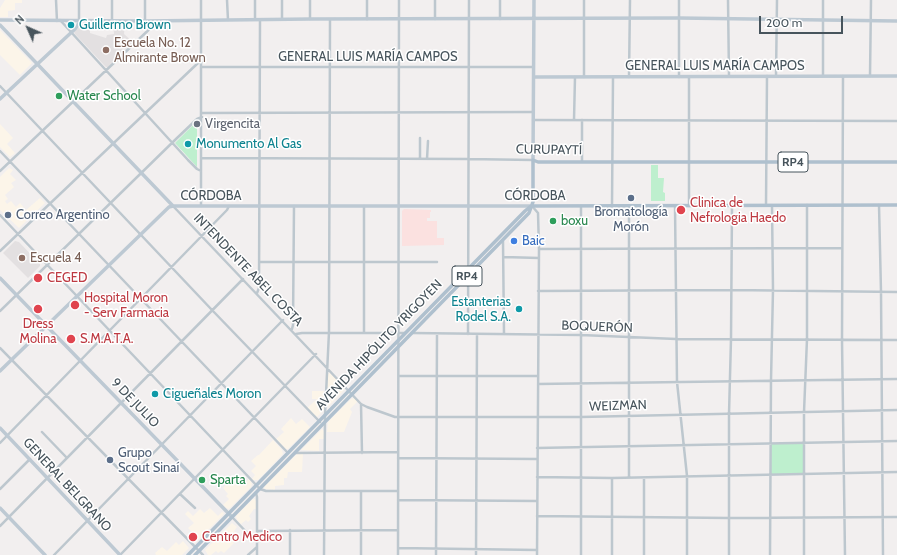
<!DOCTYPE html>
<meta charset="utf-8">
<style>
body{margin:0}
#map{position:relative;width:897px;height:555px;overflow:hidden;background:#f2efef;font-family:Cabin,sans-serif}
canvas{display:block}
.north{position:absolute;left:8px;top:8px;width:40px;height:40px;-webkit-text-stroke:3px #fff;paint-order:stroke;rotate:315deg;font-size:11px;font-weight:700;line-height:16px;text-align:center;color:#47545c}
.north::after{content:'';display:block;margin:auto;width:14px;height:18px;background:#47545c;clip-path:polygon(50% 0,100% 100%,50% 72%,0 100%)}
.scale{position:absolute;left:759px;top:16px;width:84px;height:18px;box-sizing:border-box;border:2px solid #47545c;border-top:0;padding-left:5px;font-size:12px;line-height:14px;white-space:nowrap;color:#47545c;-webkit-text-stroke:3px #fff;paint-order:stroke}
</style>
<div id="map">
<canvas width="897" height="555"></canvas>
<div class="north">N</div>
<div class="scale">200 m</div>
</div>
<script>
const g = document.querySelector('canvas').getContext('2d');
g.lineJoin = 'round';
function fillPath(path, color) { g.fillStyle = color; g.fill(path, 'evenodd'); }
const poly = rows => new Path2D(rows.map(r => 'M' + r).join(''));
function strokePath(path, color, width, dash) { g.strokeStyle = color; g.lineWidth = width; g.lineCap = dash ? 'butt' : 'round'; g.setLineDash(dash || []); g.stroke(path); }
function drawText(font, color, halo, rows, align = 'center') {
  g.font = font + ' Cabin,sans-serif'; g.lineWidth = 3; g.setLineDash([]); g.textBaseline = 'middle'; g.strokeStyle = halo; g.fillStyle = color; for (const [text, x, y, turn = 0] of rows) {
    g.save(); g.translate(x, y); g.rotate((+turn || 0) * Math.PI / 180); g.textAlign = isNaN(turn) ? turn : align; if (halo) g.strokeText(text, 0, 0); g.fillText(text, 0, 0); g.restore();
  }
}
fillPath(poly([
 [5,0,22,0,22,3,15,3,15,10,8,11,8,17,0,17,0,8],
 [0,30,32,63,20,75,0,55],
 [0,124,13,138,7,144,15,153,10,157,0,147],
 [9,168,13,170,10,174,16,180,11,183,14,187,5,195,8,199,5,201,7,204,11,201,16,207,20,203,26,210,40,198,45,203,19,228,0,210,0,177],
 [330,373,344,387,344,390,328,407,327,378,328,374],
 [312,391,324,391,324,410,317,417,307,408,317,399,312,399],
 [354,398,358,401,350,409,352,412,344,432,327,432,328,422,351,399],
 [291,418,296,424,302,419,310,427,288,449,286,449,276,439,284,432,281,429],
 [322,429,324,431,324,439,319,439,319,451,301,450],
 [273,440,282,450,283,454,258,480,253,480,252,479,255,475,251,471,256,466,251,461,258,455,259,455],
 [297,454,303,454,302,472,288,472,287,478,284,478,284,485,275,486,275,490,265,489,264,487],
 [249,479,252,484,251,487,229,509,226,508,223,505,229,499,226,496,228,494,223,488,231,480,236,485,241,481,244,484],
 [253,499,255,499,256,501,256,509,254,509,249,516,251,519,248,522,246,520,241,524,237,520,236,516],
 [210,508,218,516,222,512,224,513,223,515,195,543,188,537,192,532,188,528,194,523,185,514,188,511,193,516,200,509,204,513],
 [232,523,237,527,234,531,237,535,232,540,234,543,224,553,221,551,218,553,216,551,211,555,208,555,205,550],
 [183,541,189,548,182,555,156,555,155,553,162,547,167,551,176,542,179,545]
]), '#fcf5e9');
fillPath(poly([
 [90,22,90,33,106,38,107,35,114,34,113,22,125,22,124,34,133,42,108,67,106,67,104,65,75,34,74,32,84,23],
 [15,241,19,242,40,264,40,266,28,278,3,253]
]), '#e3e0e1');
fillPath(poly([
 [404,209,431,210,431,212,430,212,430,218,427,218,427,221,437,221,437,238,444,238,444,245,402,246,402,211]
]), '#fbe1e0');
fillPath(poly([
 [197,121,197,167,175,143],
 [651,165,658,165,658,178,664,178,663,192,665,193,665,201,651,201],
 [771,443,804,443,804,473,771,475]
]), '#beefce');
strokePath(poly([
 [56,0,57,21],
 [79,0,79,21],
 [112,0,112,21],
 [145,0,145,21],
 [201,0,201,206],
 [227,0,228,20],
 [255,0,255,19],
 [282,0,282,19],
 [310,0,310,19],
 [367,0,367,19],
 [435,0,435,19],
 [584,0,584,77],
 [728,0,729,76],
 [823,0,823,76],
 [500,19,500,0],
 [60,20,188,160,197,169,201,171],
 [202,67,533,67],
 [776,76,777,0],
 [843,76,842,340,845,555],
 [870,76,871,0],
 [629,77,630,0],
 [679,77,679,0],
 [0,86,212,310,320,422],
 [202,113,533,112],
 [533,120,897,121],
 [574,120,575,77],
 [582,120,582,161],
 [0,151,288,453],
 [202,158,468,159,533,160],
 [420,159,420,138],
 [427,159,428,141],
 [0,171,158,21],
 [766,205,767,76],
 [879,205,881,292,883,555],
 [173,206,361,404,367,407,395,417,581,417,897,410],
 [364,206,364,332],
 [532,206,538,213,539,249,537,555],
 [612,206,613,77],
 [675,206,677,382,687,476,687,555],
 [689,206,689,77],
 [0,215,260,489,266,491,398,491],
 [503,241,504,334],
 [539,249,842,248],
 [0,251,198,63,202,62],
 [504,257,539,258],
 [259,262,437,262],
 [538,291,732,290,897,292],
 [257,293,259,288,260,20],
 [0,311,176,139,197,119,202,117],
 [292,329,293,325,294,206],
 [412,333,581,335,676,339,897,340],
 [296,334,302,333,405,333],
 [468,334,469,0],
 [0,348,203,555],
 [399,376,538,376],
 [538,384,897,379],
 [361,404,362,453],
 [42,432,67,458],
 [0,443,227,210,229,206],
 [537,448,897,441],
 [295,453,398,452],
 [398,458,537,459],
 [537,477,612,478,897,472],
 [629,477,629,206],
 [0,489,30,459],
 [256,493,257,497,257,555],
 [180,494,195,508],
 [398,500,537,501],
 [537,516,729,518,897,517],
 [232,517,252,538,257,540],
 [0,526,243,279],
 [257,531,398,530],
 [398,548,537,550],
 [54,555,283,320],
 [120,555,316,354],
 [248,555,257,547],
 [290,555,290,530],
 [324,555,325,415,329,332,330,20],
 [361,555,361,492],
 [398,555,399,0],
 [436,555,437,334],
 [476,555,477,334],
 [581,555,581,206],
 [612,555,612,478],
 [644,555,644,478],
 [729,555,729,414,731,339,732,206],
 [770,555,771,380,773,290,772,206],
 [804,555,804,412,807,339,807,205]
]), '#bdc7ce', 2.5);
strokePath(poly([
 [0,20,145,21,310,19,679,18,897,21],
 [0,25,173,206],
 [534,77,897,76],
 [0,99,75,29,78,25,79,21],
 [533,160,534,0],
 [0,278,232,517],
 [0,371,169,207,173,206,532,206],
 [0,428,120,555],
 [0,508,45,555]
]), '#bdc9d3', 3.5);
strokePath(poly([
 [532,206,897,205],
 [188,555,525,211,531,206],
 [195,555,529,213,533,202,533,160,538,162,897,162]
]), '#afc0ce', 3.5);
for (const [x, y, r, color] of [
 [71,25,4,"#0f9aa8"],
 [106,50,4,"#8d6e63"],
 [59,96,4,"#2e9e5b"],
 [197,124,4,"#6b7280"],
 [188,144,4,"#0f9aa8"],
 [631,198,4,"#5c6f8a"],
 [681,210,5,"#e0444e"],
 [8,215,4,"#5c6f8a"],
 [553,221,4,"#2e9e5b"],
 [514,241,4,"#3f7fe0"],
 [22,258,4,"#8d6e63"],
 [38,278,5,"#e0444e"],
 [75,305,5,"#e0444e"],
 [38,309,5,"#e0444e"],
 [519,309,4,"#0f9aa8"],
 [71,339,5,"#e0444e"],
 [155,394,4,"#0f9aa8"],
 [110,460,4,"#5c6f8a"],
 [202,480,4,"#2e9e5b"],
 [193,537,5,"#e0444e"]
]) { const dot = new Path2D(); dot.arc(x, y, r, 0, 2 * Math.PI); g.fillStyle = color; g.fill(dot); strokePath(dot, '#fff', 1.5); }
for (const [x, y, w] of [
 [793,162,30],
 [467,276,30]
]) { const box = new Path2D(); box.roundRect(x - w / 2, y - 10, w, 20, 3); g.fillStyle = '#fff'; g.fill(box); strokePath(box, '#47545c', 1); }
drawText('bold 12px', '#47545c', null, [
 ["RP4",793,162],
 ["RP4",467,276]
]);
drawText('13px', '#0d838f', '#fff', [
 ["Guillermo Brown",79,25],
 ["Monumento Al Gas",196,144],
 ["Estanterias",511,302,"right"],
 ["Rodel S.A.",511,317,"right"],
 ["Cigueñales Moron",163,394]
], 'left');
drawText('13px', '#785e54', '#fff', [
 ["Escuela No. 12",114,43],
 ["Almirante Brown",114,58],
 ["Escuela 4",30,258]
], 'left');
drawText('13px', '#47545c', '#fff', [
 ["GENERAL LUIS MARÍA CAMPOS",368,57],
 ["GENERAL LUIS MARÍA CAMPOS",715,66],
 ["CURUPAYTÍ",549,150,1],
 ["CÓRDOBA",211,196],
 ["CÓRDOBA",535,196],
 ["INTENDENTE ABEL COSTA",248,270,46],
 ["BOQUERÓN",597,327,2],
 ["AVENIDA HIPÓLITO YRIGOYEN",379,345,-46],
 ["9 DE JULIO",135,403,46],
 ["WEIZMAN",618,406,-2],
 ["GENERAL BELGRANO",67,485,47]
]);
drawText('13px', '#27864d', '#fff', [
 ["Water School",67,96],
 ["boxu",561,221],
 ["Sparta",210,480]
], 'left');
drawText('13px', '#5b616d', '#fff', [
 ["Virgencita",205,124]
], 'left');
drawText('13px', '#be3a42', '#fff', [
 ["Clinica de",690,203],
 ["Nefrologia Haedo",690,218],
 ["CEGED",47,278],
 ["Hospital Moron",84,298],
 ["- Serv Farmacia",84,313],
 ["Dress",38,324,"center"],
 ["Molina",38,339,"center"],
 ["S.M.A.T.A.",80,339],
 ["Centro Medico",202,537]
], 'left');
drawText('13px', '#4e5e75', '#fff', [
 ["Bromatología",631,212,"center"],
 ["Morón",631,227,"center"],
 ["Correo Argentino",16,215],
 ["Grupo",118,453],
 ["Scout Sinaí",118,468]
], 'left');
drawText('13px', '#366cbe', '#fff', [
 ["Baic",522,241]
], 'left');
</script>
